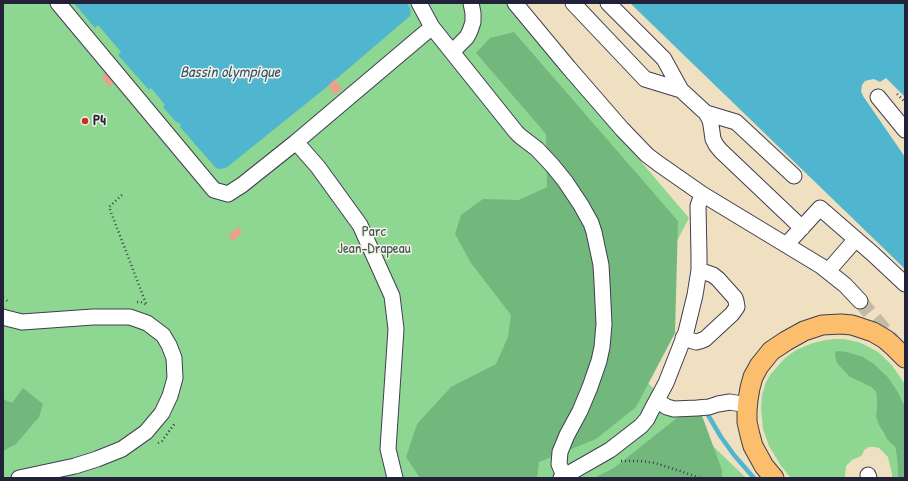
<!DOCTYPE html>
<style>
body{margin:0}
#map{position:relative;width:908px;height:481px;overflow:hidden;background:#eee0c0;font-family:"Patrick Hand",sans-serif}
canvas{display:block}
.frame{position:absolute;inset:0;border:4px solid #22223b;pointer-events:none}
</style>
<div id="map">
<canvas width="908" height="481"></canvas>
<div class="frame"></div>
</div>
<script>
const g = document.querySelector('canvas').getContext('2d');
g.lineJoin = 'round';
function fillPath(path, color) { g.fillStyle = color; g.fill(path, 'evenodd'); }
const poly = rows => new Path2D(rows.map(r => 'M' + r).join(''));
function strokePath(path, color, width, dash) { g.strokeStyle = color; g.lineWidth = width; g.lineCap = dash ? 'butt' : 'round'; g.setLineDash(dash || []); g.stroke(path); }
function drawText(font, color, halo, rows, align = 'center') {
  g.font = font + ' "Patrick Hand",sans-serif'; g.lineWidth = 3; g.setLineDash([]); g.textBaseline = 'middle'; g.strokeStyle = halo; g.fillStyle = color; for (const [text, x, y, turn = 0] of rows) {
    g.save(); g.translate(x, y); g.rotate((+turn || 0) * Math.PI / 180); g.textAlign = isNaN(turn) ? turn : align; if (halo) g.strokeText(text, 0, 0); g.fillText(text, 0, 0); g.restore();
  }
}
fillPath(poly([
 [3,3,506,3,689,218,618,354,746,478,3,478],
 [835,339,844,339,858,342,865,345,878,352,891,364,905,384,905,406,898,392,888,377,874,364,850,377,871,387,876,392,877,400,876,417,883,433,895,447,897,458,898,478,892,478,892,474,888,457,879,448,875,447,869,447,864,450,862,455,859,457,852,460,846,466,845,475,845,478,791,478,781,466,769,446,763,429,761,409,762,395,766,382,770,375,784,359,796,350,813,343,826,340]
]), '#8dd793');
fillPath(poly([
 [514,32,678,221,675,333,636,407,596,439,539,462,537,478,420,478,406,457,417,424,451,387,496,364,508,337,511,315,471,263,455,234,461,215,483,199,519,200,547,187,546,134,476,53,490,38],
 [836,351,847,352,863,357,874,364,888,377,898,392,905,406,905,478,898,478,897,458,895,447,887,439,879,425,876,417,877,400,876,392,871,387,850,377,837,363,835,356,835,353],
 [23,388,43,404,39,417,16,444,3,451,3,399,12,403],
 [697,402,722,470,722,478,594,478,614,468]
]), '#72b87d');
fillPath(poly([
 [74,3,407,3,410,8,411,12,410,16,328,86,226,168,220,169,216,168,180,127,181,125,178,122,177,123,163,107,165,105,151,88,149,90,118,55,121,52,98,25,95,28],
 [630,3,905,3,905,97,886,78,880,82,874,79,869,80,865,81,862,85,861,91,863,96,905,157,905,269]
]), '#50b6cf');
strokePath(poly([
 [708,415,721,437,734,455,754,478]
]), '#50b6cf', 4.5);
fillPath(poly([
 [107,72,114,82,109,87,101,77],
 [335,79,342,89,335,95,328,86],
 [238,227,242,233,233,241,228,235]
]), '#eaa189');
strokePath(poly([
 [860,301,893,341]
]), '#c5baa5', 15, [15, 8]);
const minor = poly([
 [58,3,214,190,228,194,242,185,296,142,432,27,419,3],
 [515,3,569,68,622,129,647,155,659,164,702,194,821,266,845,285,860,301],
 [573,3,645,79,681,90],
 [608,3,664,59,681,90,706,113,710,120,711,125,713,139,716,145,721,151,802,228],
 [432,27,516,132,520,136,537,149,552,165,565,181,581,205,591,223,594,232,601,265,602,282,604,324,602,347,599,361,590,387,580,411,567,435,560,452,559,464,564,476],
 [452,52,467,37,470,31,473,22,473,13,471,3],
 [878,97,905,130],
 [706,113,736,122,794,176],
 [296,142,318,167,360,225,392,296,396,329,388,449,395,478],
 [786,245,820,208,873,254,905,284],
 [828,271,856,239],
 [3,317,6,318,22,322,93,317,130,317,147,323,163,335,169,345,174,358,175,378,170,396,162,413,146,432,122,449,97,459,75,466,19,478],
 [683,338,696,342,700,341,705,339,732,314,737,307,736,301,735,298,718,279,713,275,699,270],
 [657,401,667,407,674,409,697,408,709,407,718,404,730,402,747,405],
 [868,475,869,478],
 [561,478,610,450,641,426,647,419,652,409,666,383,686,332,695,295,699,270,699,255,698,206,702,194]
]);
const major = poly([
 [774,478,764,466,753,446,750,435,747,422,747,411,748,400,750,388,753,377,759,366,771,351,786,341,804,331,822,325,841,324,852,325,873,332,885,339,893,346,905,358]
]);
strokePath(minor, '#413e4f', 17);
strokePath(major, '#413e4f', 21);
strokePath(poly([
 [897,94,905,102],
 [122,195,109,207,147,306],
 [3,298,9,302],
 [137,302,141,302,147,305],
 [158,443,162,441,175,423],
 [621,461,641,461,655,463,680,471,700,478]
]), '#413e4f', 2.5, [1, 3]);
strokePath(minor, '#fff', 15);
strokePath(major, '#fabe6d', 19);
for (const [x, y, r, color] of [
 [85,121,4,"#c8321e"]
]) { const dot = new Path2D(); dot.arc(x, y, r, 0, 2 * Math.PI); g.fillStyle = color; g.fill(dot); strokePath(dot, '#f7f3e8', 1.5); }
drawText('bold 15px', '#22223b', '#f7f3e8', [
 ["P4",93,121]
], 'left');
drawText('15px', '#425855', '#f7f3e8', [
 ["Parc",374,232],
 ["Jean-Drapeau",374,249]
]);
drawText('italic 16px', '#32566f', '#f7f3e8', [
 ["Bassin olympique",230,73]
]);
</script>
